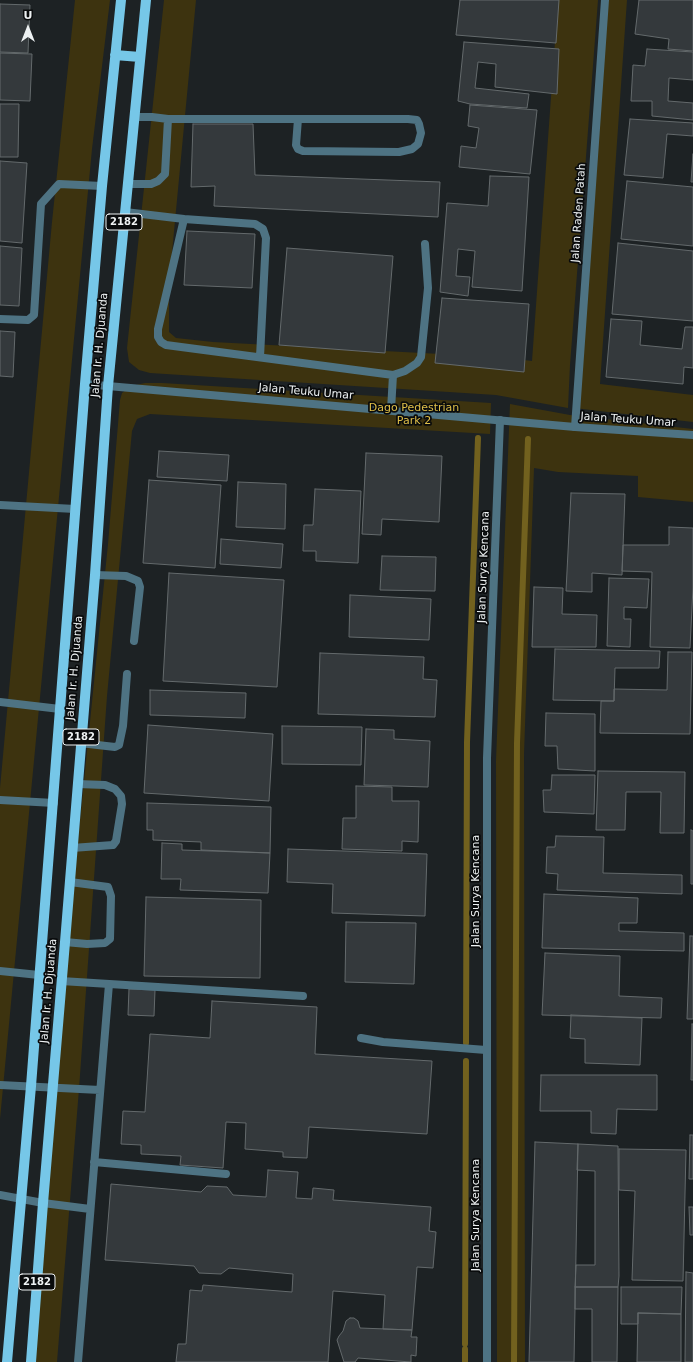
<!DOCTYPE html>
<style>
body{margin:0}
#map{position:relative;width:693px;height:1362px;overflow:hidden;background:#1d2224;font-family:"DejaVu Sans",sans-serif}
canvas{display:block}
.north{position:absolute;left:8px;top:8px;width:40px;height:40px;-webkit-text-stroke:3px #090b0c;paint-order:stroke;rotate:0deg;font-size:11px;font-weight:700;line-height:16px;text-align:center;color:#edf1f2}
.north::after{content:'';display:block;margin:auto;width:14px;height:18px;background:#edf1f2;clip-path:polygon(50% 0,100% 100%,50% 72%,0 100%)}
</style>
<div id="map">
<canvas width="693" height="1362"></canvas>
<div class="north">U</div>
</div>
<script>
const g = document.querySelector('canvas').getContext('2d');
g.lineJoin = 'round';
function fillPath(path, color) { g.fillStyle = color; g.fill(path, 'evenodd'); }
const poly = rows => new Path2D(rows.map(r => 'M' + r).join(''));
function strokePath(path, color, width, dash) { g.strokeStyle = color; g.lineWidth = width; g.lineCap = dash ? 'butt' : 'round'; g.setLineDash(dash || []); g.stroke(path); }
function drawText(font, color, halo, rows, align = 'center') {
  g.font = font + ' "DejaVu Sans",sans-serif'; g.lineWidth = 3.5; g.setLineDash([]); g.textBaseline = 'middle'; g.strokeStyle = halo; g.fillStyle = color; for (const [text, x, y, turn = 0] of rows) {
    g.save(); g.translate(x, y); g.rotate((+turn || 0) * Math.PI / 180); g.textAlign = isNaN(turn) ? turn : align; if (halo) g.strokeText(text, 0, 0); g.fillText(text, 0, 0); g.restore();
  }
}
fillPath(poly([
 [75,0,110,0,92,149,0,1119,0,788,52,222],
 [164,0,196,0,169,284,169,332,176,338,213,342,498,357,532,361,558,0,598,0,570,365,568,408,496,395,150,373,139,370,129,362,127,348],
 [605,0,627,0,600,384,693,395,693,422,574,408],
 [145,383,162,383,491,403,490,434,150,414,137,419,132,431,107,696,79,1089,57,1362,33,1362,77,850,108,544,120,400,122,393,131,386],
 [510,404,570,415,693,429,693,502,638,497,638,476,558,472,534,468,524,754,525,1362,497,1362,496,761]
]), '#3d330f');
strokePath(poly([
 [466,1043,467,742,478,438],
 [465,1344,466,1061],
 [465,1362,465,1349],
 [514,1362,517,743,528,439]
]), '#72611e', 6);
const building = poly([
 [460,0,559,0,556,43,456,35,460,0],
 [639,0,693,0,693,51,668,49,669,39,635,34,639,0],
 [0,4,30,5,28,53,0,52,0,4],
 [464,42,559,49,557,94,495,87,496,64,478,62,475,88,529,94,527,108,470,104,458,101,464,42],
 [647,49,693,52,693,80,669,78,668,101,693,103,693,120,652,116,652,101,631,101,633,65,645,66,647,49],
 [0,53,32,54,30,101,0,100,0,53],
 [0,104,19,104,18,157,0,157,0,104],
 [470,105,537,110,530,174,459,167,461,146,476,148,479,128,468,126,470,105],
 [630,119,693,123,693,136,667,134,663,178,624,175,630,119],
 [193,124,253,124,255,175,440,182,438,217,214,206,215,186,191,187,193,124],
 [693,154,693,182,691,182,693,154],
 [0,161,27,163,22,243,0,241,0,161],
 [490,176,529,177,522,291,472,287,475,251,458,249,456,276,470,277,468,296,440,292,447,203,488,206,490,176],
 [627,181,693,187,693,246,621,239,627,181],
 [187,231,255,234,252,288,184,285,187,231],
 [618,243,693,251,693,321,612,314,618,243],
 [0,246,22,248,19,306,0,305,0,246],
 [287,248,393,256,385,353,279,345,287,248],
 [442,298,529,304,524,372,435,363,442,298],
 [611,319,642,321,640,345,682,349,685,327,693,327,693,368,684,367,683,384,606,377,611,319],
 [0,331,15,332,13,377,0,376,0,331],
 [159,451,229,455,227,481,157,477,159,451],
 [366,453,442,456,439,522,382,519,381,535,362,534,366,453],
 [149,480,221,485,215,568,143,563,149,480],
 [238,482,286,484,285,529,236,527,238,482],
 [315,489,361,491,358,563,316,561,316,551,303,551,304,525,313,525,315,489],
 [571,493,625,494,622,575,592,573,592,592,566,591,571,493],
 [669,527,693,528,693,587,690,648,650,647,652,572,622,571,623,545,669,545,669,527],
 [221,539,283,544,281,568,220,564,221,539],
 [382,556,436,557,435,591,380,590,382,556],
 [169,573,284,580,277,687,163,681,169,573],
 [609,578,649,579,647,608,624,607,624,619,631,619,630,647,607,646,609,578],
 [534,587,563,588,562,614,597,615,596,647,532,647,534,587],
 [350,595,431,599,429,640,349,637,350,595],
 [555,649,660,651,659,668,615,668,614,701,553,700,555,649],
 [668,652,692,652,690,734,600,733,601,701,614,701,614,689,667,690,668,652],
 [320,653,424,657,423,679,437,680,435,717,318,714,320,653],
 [150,690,246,693,245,718,150,715,150,690],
 [546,713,595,714,595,771,558,769,557,746,545,746,546,713],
 [148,725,273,734,269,801,144,793,148,725],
 [282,726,362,727,361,765,282,764,282,726],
 [366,729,394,730,394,739,430,741,428,787,364,785,366,729],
 [598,771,685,772,684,833,660,833,661,792,626,792,625,830,596,830,598,771],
 [552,775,595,775,594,814,544,812,543,790,551,790,552,775],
 [356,786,392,787,392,801,419,801,418,842,402,841,402,851,342,849,343,818,356,818,356,786],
 [147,803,271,807,270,853,201,850,201,842,153,840,153,830,147,830,147,803],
 [691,830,693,831,693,884,691,884,691,830],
 [556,836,604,837,603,873,682,875,682,894,557,890,558,874,546,873,547,847,555,847,556,836],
 [162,843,182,844,182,850,270,853,268,893,180,890,181,879,161,879,162,843],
 [288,849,427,854,425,916,332,913,333,884,287,882,288,849],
 [544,894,638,898,637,923,619,923,619,931,684,933,684,951,542,948,544,894],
 [146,897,261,900,260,978,144,976,146,897],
 [346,922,416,923,414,984,345,982,346,922],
 [690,936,693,936,693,1019,687,1019,690,936],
 [545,953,620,956,619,996,662,998,661,1018,542,1015,545,953],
 [129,989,155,990,154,1016,128,1015,129,989],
 [212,1001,317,1007,315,1054,432,1061,427,1134,309,1127,307,1158,283,1157,283,1152,245,1149,246,1123,226,1122,223,1168,180,1165,181,1156,141,1154,141,1145,121,1144,123,1111,145,1112,150,1034,210,1038,212,1001],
 [571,1015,642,1018,640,1065,585,1063,585,1039,570,1038,571,1015],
 [692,1024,693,1024,693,1080,691,1080,692,1024],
 [541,1075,657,1075,657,1110,617,1109,616,1134,591,1133,591,1111,540,1111,541,1075],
 [690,1135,693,1135,693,1179,689,1179,690,1135],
 [535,1142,578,1144,574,1362,529,1362,535,1142],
 [578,1144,618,1146,619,1276,618,1287,575,1287,576,1265,595,1265,595,1171,577,1170,578,1144],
 [619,1149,686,1150,683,1281,632,1280,635,1191,619,1190,619,1149],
 [268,1170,298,1172,296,1198,312,1199,313,1188,334,1190,333,1200,431,1207,429,1231,436,1232,433,1268,417,1267,412,1330,383,1329,385,1295,333,1291,328,1362,176,1362,178,1344,186,1344,190,1290,202,1291,203,1285,292,1292,293,1274,229,1268,221,1274,199,1273,194,1266,105,1260,111,1184,201,1192,207,1186,227,1187,233,1195,266,1197,268,1170],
 [689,1207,693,1207,693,1235,690,1235,689,1207],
 [686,1272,693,1273,693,1362,685,1362,686,1272],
 [575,1287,618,1287,617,1362,592,1362,592,1309,575,1309,575,1287],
 [621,1287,682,1287,681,1314,638,1313,638,1324,621,1324,621,1287],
 [638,1313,681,1314,681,1362,637,1362,638,1313],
 [350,1318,354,1318,358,1321,360,1328,412,1330,411,1337,417,1337,416,1356,411,1355,411,1362,358,1358,355,1362,344,1362,337,1340,339,1336,343,1331,346,1321,350,1318]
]);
fillPath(building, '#34393c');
strokePath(building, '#646a6c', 1);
strokePath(poly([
 [134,117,152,117,168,119,408,119,417,120,419,124,421,133,418,144,412,149,399,152,303,151,298,149,296,145,298,119],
 [128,184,151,184,158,181,165,174,168,119],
 [125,212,184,219,158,329,158,337,161,342,166,345,393,375,405,371,417,363,421,357,428,288,425,244],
 [184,219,255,224,263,229,266,238,260,357],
 [0,319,28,320,34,315,41,204,59,184,102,186],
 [391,410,393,375],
 [0,505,75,509],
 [95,575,126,576,138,581,140,587,134,641],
 [0,702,60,709],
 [80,743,115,747,119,745,123,726,127,674],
 [0,800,54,803],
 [72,848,113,845,116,841,122,804,121,796,115,789,105,785,77,784],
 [65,942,87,944,105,943,110,939,111,896,108,887,70,882],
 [0,971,39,975],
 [61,981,303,996],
 [361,1038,383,1042,486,1050],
 [0,1085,100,1090],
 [94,1162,226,1174],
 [43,1203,90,1209],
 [78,1362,109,984]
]), '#4e7383', 8);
strokePath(poly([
 [575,427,605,0],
 [487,1362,487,758,500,420]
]), '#4e7383', 8);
strokePath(poly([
 [85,384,575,427,693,435],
 [0,1195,43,1203]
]), '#4e7383', 8);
strokePath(poly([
 [115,55,140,57],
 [7,1362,31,1086,85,384,102,186,121,0],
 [31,1362,43,1203,65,942,95,575,108,386,146,0]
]), '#76c7e8', 10);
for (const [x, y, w] of [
 [124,222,36],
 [81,737,36],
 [37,1282,36]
]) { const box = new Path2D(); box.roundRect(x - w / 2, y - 8, w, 16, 3); g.fillStyle = '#090b0c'; g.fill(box); strokePath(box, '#edf1f2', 1); }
drawText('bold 10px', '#edf1f2', null, [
 ["2182",124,222],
 ["2182",81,737],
 ["2182",37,1282]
]);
drawText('11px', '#edf1f2', '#090b0c', [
 ["Jalan Raden Patah",579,213,-86],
 ["Jalan Ir. H. Djuanda",100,345,-85],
 ["Jalan Teuku Umar",306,392,5],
 ["Jalan Teuku Umar",628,420,4],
 ["Jalan Surya Kencana",484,567,-88],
 ["Jalan Ir. H. Djuanda",75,668,-85],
 ["Jalan Surya Kencana",476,891,-90],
 ["Jalan Ir. H. Djuanda",49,991,-85],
 ["Jalan Surya Kencana",476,1215,-90]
]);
drawText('11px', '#dfbf49', '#090b0c', [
 ["Dago Pedestrian",414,408],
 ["Park 2",414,421]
]);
</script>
